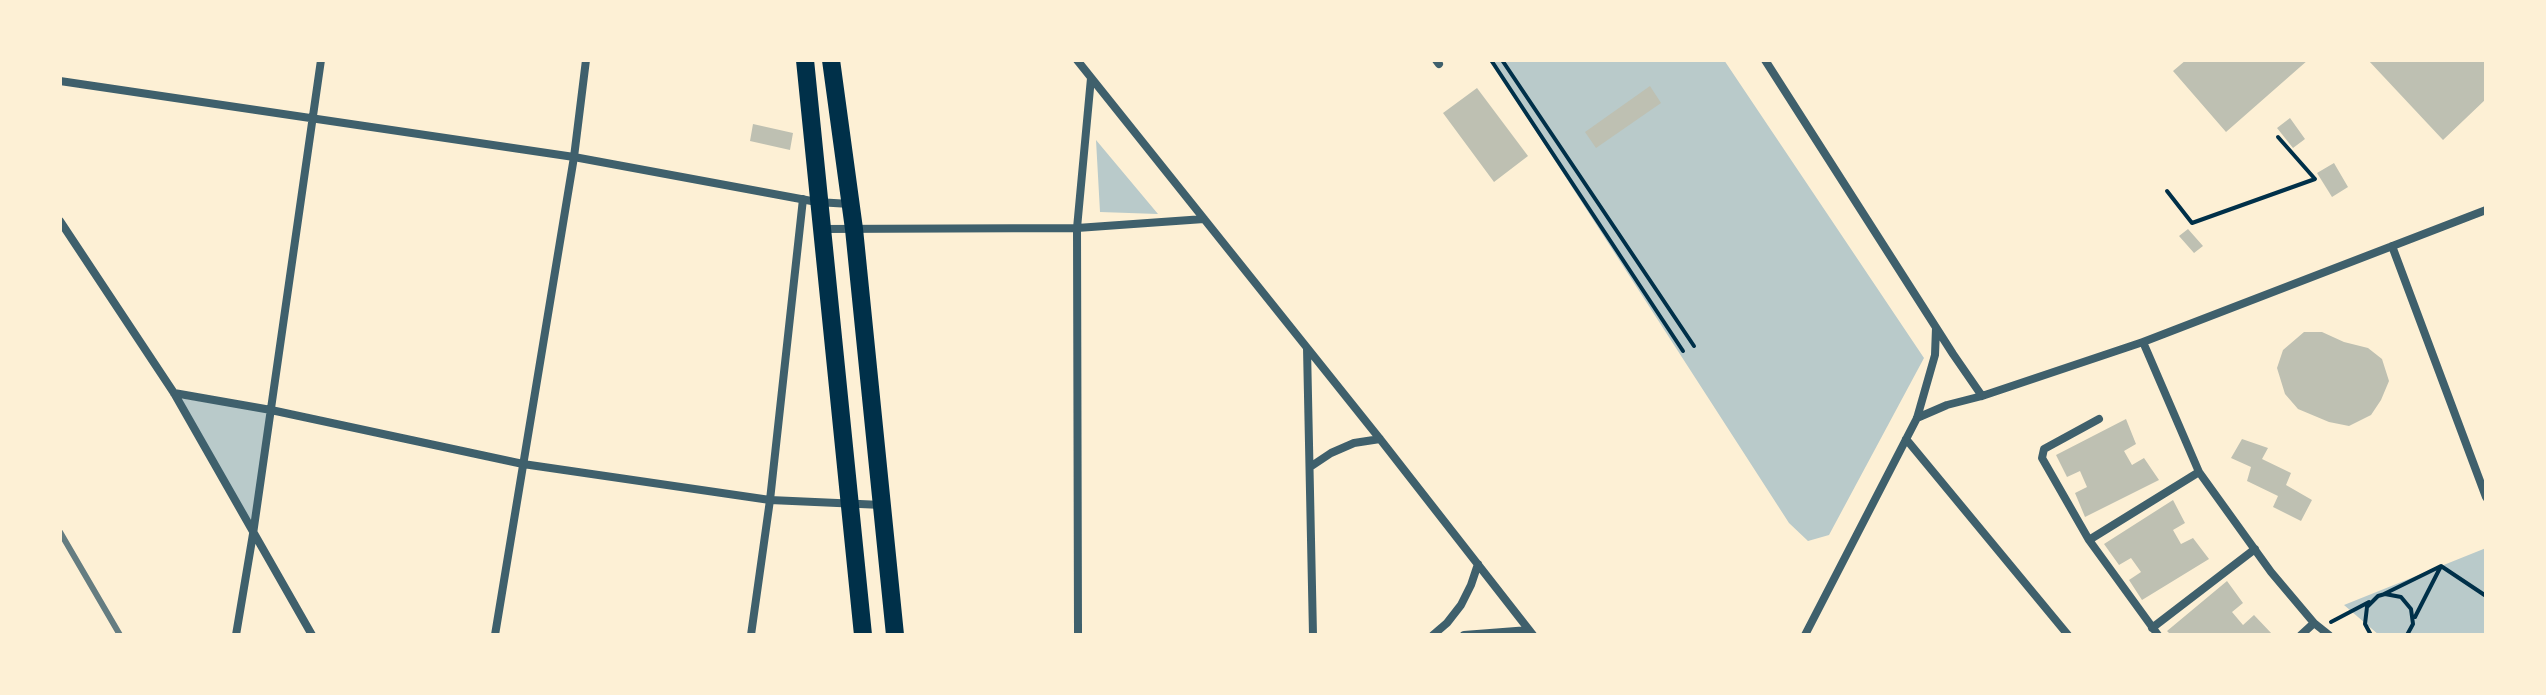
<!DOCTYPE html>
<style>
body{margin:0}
#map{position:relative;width:2546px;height:695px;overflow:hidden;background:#fdf0d5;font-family:"Work Sans",sans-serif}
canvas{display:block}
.frame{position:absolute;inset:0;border:62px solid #fdf0d5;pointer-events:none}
</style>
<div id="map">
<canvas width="2546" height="695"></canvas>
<div class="frame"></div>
</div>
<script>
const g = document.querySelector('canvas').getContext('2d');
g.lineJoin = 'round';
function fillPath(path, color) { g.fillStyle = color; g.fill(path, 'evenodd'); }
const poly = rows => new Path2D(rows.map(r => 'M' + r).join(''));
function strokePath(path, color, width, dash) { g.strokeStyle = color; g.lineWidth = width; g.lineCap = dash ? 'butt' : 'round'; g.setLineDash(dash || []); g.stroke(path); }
fillPath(poly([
 [1490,60,1724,60,1924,358,1829,535,1808,541,1789,523],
 [1096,140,1158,214,1100,212],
 [180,398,268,412,251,526],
 [2486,548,2486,635,2379,635,2344,605]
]), '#b9caca');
fillPath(poly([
 [2186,60,2308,60,2226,132,2173,71],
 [2368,60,2486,60,2486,99,2443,140],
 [1650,86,1661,103,1596,148,1585,132],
 [1477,88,1528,156,1494,182,1443,113],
 [2290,118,2305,139,2293,148,2277,128],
 [753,124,793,133,790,150,750,141],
 [2334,163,2348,187,2332,197,2317,173],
 [2188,229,2203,246,2194,253,2179,236],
 [2304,332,2322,332,2344,342,2368,348,2382,359,2389,381,2381,400,2371,415,2349,426,2329,422,2298,409,2285,394,2277,368,2283,350],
 [2126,419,2136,444,2124,451,2132,465,2144,458,2159,480,2085,517,2075,493,2087,487,2080,471,2067,477,2056,455],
 [2242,439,2268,448,2262,459,2291,473,2286,485,2312,500,2301,521,2273,507,2278,496,2247,481,2251,467,2231,458],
 [2173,500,2185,523,2173,530,2181,544,2193,538,2209,559,2142,600,2129,580,2141,572,2131,558,2119,565,2104,544],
 [2227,581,2243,603,2232,612,2243,625,2254,615,2273,635,2171,635,2167,631]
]), '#bec0b2');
strokePath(poly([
 [1491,60,1683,351],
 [1502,60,1694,346],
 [2167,191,2192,223,2315,179,2278,137],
 [2382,595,2441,566,2486,596],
 [2415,617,2440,568],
 [2331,622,2369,602],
 [2371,635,2365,624,2367,607,2378,596,2385,594,2401,597,2411,609,2413,624,2407,635]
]), '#003049', 4);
strokePath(poly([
 [1077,60,1380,439,1533,635],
 [1436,60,1439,64],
 [1765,60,1953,354,1982,396],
 [60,81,574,157,817,202,850,204],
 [60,221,174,393,312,635],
 [821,229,1077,228,1204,219],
 [2392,246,2486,497],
 [2143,342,2199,472,2271,572,2314,623,2329,635],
 [1307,348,1313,635],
 [174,393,271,410,523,464,770,500,882,505],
 [1917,418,1947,405,1982,396,2143,342,2486,210],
 [2099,419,2044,449,2042,458,2089,540,2158,635],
 [1906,439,2068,635],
 [1310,467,1331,453,1354,443,1380,439],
 [2089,540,2199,472],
 [2152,628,2255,549],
 [236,635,253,534,321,60],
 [495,635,574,157,586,60],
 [751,635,770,500,803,199],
 [1078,635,1077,228,1091,78],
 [1433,635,1447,623,1461,605,1471,585,1478,564],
 [1464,635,1529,630],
 [1805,635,1917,418,1935,355,1936,328],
 [2301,635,2314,623]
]), '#3f606c', 8);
strokePath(poly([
 [805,60,863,635],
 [831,60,854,229,895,635]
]), '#003049', 18);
strokePath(poly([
 [60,532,120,635]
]), '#657d81', 6);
</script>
